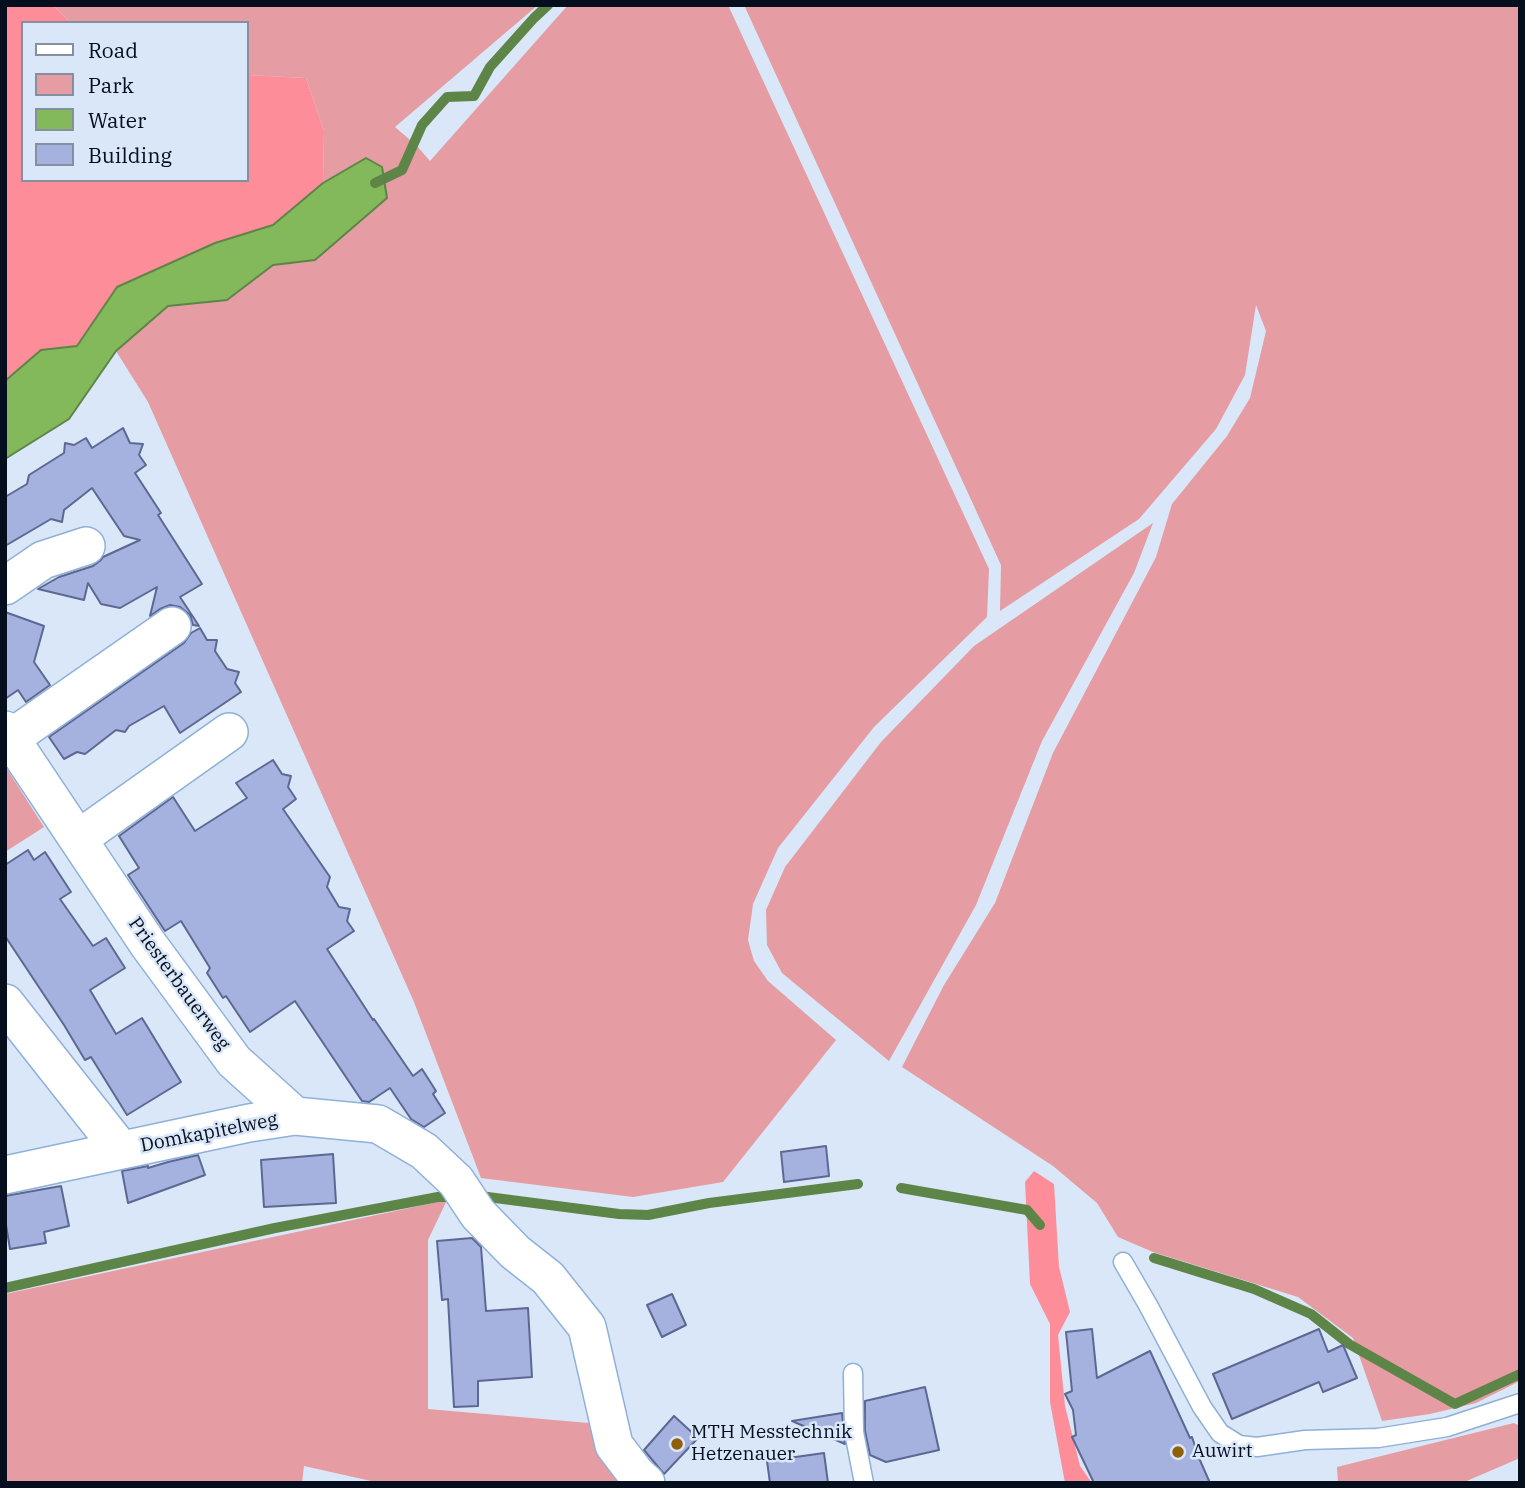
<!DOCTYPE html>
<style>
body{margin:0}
#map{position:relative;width:1525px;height:1488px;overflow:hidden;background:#d9e7f8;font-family:"IBM Plex Serif",serif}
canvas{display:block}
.frame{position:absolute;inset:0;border:7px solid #040e1c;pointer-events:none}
.legend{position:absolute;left:21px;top:21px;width:228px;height:161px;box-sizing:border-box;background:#d9e7f8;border:2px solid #8490a0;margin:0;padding:9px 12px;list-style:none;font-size:21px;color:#040e1c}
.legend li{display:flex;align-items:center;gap:14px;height:35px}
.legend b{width:35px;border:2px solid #8490a0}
</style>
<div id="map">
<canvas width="1525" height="1488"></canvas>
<div class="frame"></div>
<ul class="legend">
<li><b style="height:9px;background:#fff"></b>Road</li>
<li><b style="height:19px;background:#e59ca3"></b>Park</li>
<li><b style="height:19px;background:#83b85b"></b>Water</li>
<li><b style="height:19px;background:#a5b1df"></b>Building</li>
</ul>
</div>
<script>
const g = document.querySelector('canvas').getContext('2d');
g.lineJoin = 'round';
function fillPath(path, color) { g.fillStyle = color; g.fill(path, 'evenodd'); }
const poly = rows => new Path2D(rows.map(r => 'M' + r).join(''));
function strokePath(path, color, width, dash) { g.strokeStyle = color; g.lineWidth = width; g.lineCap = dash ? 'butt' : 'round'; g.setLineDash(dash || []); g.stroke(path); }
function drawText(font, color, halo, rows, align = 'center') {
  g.font = font + ' "IBM Plex Serif",serif'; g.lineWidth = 5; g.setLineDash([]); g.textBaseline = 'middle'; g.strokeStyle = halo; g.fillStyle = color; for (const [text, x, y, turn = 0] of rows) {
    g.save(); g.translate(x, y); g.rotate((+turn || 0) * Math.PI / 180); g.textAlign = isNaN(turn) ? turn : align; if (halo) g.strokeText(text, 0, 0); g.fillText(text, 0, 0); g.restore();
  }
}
fillPath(poly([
 [53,5,538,5,395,127,416,145,430,161,568,5,728,5,989,569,987,617,874,727,778,848,753,904,748,940,754,961,768,981,836,1040,723,1182,633,1197,481,1178,414,1002,148,402,116,351,168,306,227,300,273,265,315,260,366,158,323,183,324,131,306,78,247,75,247,23,68,23,68,20],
 [744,5,1520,5,1520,1381,1476,1403,1430,1414,1382,1421,1353,1338,1298,1297,1153,1252,1118,1237,1097,1203,1053,1166,902,1067,944,985,995,903,1053,753,1156,557,1172,504,1227,436,1250,398,1266,331,1256,305,1245,375,1216,429,1139,519,1000,611,1001,565],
 [1153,523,1134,573,1042,741,976,905,889,1061,782,973,767,945,766,910,785,867,881,742,974,646],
 [5,766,44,827,5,852],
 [447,1200,428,1240,428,1409,600,1424,625,1483,380,1483,304,1466,302,1483,6,1483,5,1294],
 [1514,1423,1520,1426,1520,1458,1462,1483,1338,1483,1337,1467]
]), '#e59ca3');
fillPath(poly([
 [5,5,53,5,68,20,68,23,23,23,23,180,247,180,247,75,306,78,324,131,323,183,273,225,215,243,117,287,77,346,41,350,5,381],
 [1034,1171,1054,1184,1059,1267,1070,1312,1058,1335,1065,1406,1080,1466,1092,1483,1065,1483,1050,1402,1050,1324,1030,1284,1025,1182]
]), '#fe8d9a');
const water = poly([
 [366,158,382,167,387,198,315,260,273,265,227,300,168,306,116,351,69,419,5,459,5,381,41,350,77,346,117,287,215,243,273,225,323,183,366,158]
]);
fillPath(water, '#83b85b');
strokePath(water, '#5d8548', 2);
strokePath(poly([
 [375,183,402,170,422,125,447,97,474,96,490,67,534,18,548,5],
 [901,1188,1027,1210,1040,1225],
 [480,1196,619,1214,648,1215,709,1203,858,1184],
 [1154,1258,1254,1289,1311,1314,1349,1344,1455,1404,1520,1374],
 [5,1288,275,1228,438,1197,456,1197]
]), '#5d8548', 10);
const building = poly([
 [123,428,130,443,143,444,139,455,146,465,135,473,161,513,158,515,202,584,180,597,199,626,193,625,190,615,180,607,170,605,160,609,150,616,157,587,120,608,101,604,88,583,84,600,38,589,59,577,93,566,101,560,103,557,140,540,124,536,92,488,64,510,62,522,51,519,5,546,5,497,27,484,29,475,64,453,65,443,74,445,86,438,92,448,123,428],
 [5,612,44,626,34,662,50,685,26,702,18,690,5,699,5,612],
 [200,628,207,640,217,640,215,651,227,669,239,672,235,683,241,692,180,733,164,706,129,726,125,732,116,730,85,754,77,752,64,759,49,737,184,643,191,633,200,628],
 [273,760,282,774,291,776,288,787,296,799,283,809,330,877,327,887,339,907,350,909,347,921,354,931,327,949,373,1020,374,1019,413,1076,422,1069,436,1091,433,1094,445,1113,424,1127,411,1119,390,1088,369,1102,362,1101,295,1001,250,1032,226,996,223,998,207,973,210,968,181,921,165,931,128,875,139,868,119,836,173,797,195,831,247,798,236,783,273,760],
 [28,850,34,860,45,852,71,892,60,899,93,946,106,938,125,968,90,990,116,1034,142,1018,181,1082,127,1115,91,1057,85,1060,64,1025,5,936,5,865,28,850],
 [826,1146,829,1176,784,1182,781,1152,826,1146],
 [333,1154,336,1203,264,1207,261,1160,333,1154],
 [198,1155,205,1175,128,1203,122,1171,148,1166,148,1168,168,1162,198,1155],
 [61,1186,69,1226,44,1232,46,1243,10,1249,5,1219,5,1196,61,1186],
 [472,1238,481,1247,486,1311,528,1308,532,1377,478,1381,478,1406,454,1407,448,1299,442,1300,437,1241,472,1238],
 [672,1294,686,1325,662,1337,647,1305,672,1294],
 [1092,1329,1097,1378,1150,1351,1190,1438,1192,1437,1199,1458,1210,1483,1094,1483,1072,1437,1076,1435,1073,1410,1065,1394,1072,1391,1066,1332,1092,1329],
 [1319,1329,1328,1352,1343,1345,1357,1378,1323,1392,1319,1382,1232,1419,1213,1374,1319,1329],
 [925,1387,939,1450,886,1462,870,1455,865,1431,865,1401,925,1387],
 [842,1413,845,1444,792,1421,842,1413],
 [674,1416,698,1438,664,1474,644,1450,674,1416],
 [824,1453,828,1483,770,1483,767,1461,824,1453]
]);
fillPath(building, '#a5b1df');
strokePath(building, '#5d6892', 2);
const lane = poly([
 [1123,1262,1148,1305,1202,1407,1220,1433,1239,1445,1257,1447,1305,1440,1378,1438,1447,1427,1520,1403],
 [853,1373,854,1432,864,1483]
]);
const street = poly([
 [5,586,43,560,86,546],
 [5,730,148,944,234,1061,295,1116],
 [11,738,172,626],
 [78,839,229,732],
 [5,1003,121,1150],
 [5,1175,249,1123,295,1116,378,1124,424,1151,456,1181,478,1214,515,1252,548,1278,587,1327,614,1445,636,1474,646,1483]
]);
strokePath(lane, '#8fb0d7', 21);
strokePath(street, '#8fb0d7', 40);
strokePath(lane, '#fff', 18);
strokePath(street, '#fff', 37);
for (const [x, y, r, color] of [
 [677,1444,7,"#905f0c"],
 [1178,1452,7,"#905f0c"]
]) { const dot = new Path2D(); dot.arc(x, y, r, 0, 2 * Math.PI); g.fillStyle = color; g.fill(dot); strokePath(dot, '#d9e7f8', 2.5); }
drawText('19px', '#040e1c', '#d9e7f8', [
 ["Priesterbauerweg",179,984,54],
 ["Domkapitelweg",209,1133,-11]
]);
drawText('19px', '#040e1c', '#d9e7f8', [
 ["MTH Messtechnik",691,1433],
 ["Hetzenauer",691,1455],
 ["Auwirt",1192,1452]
], 'left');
</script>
